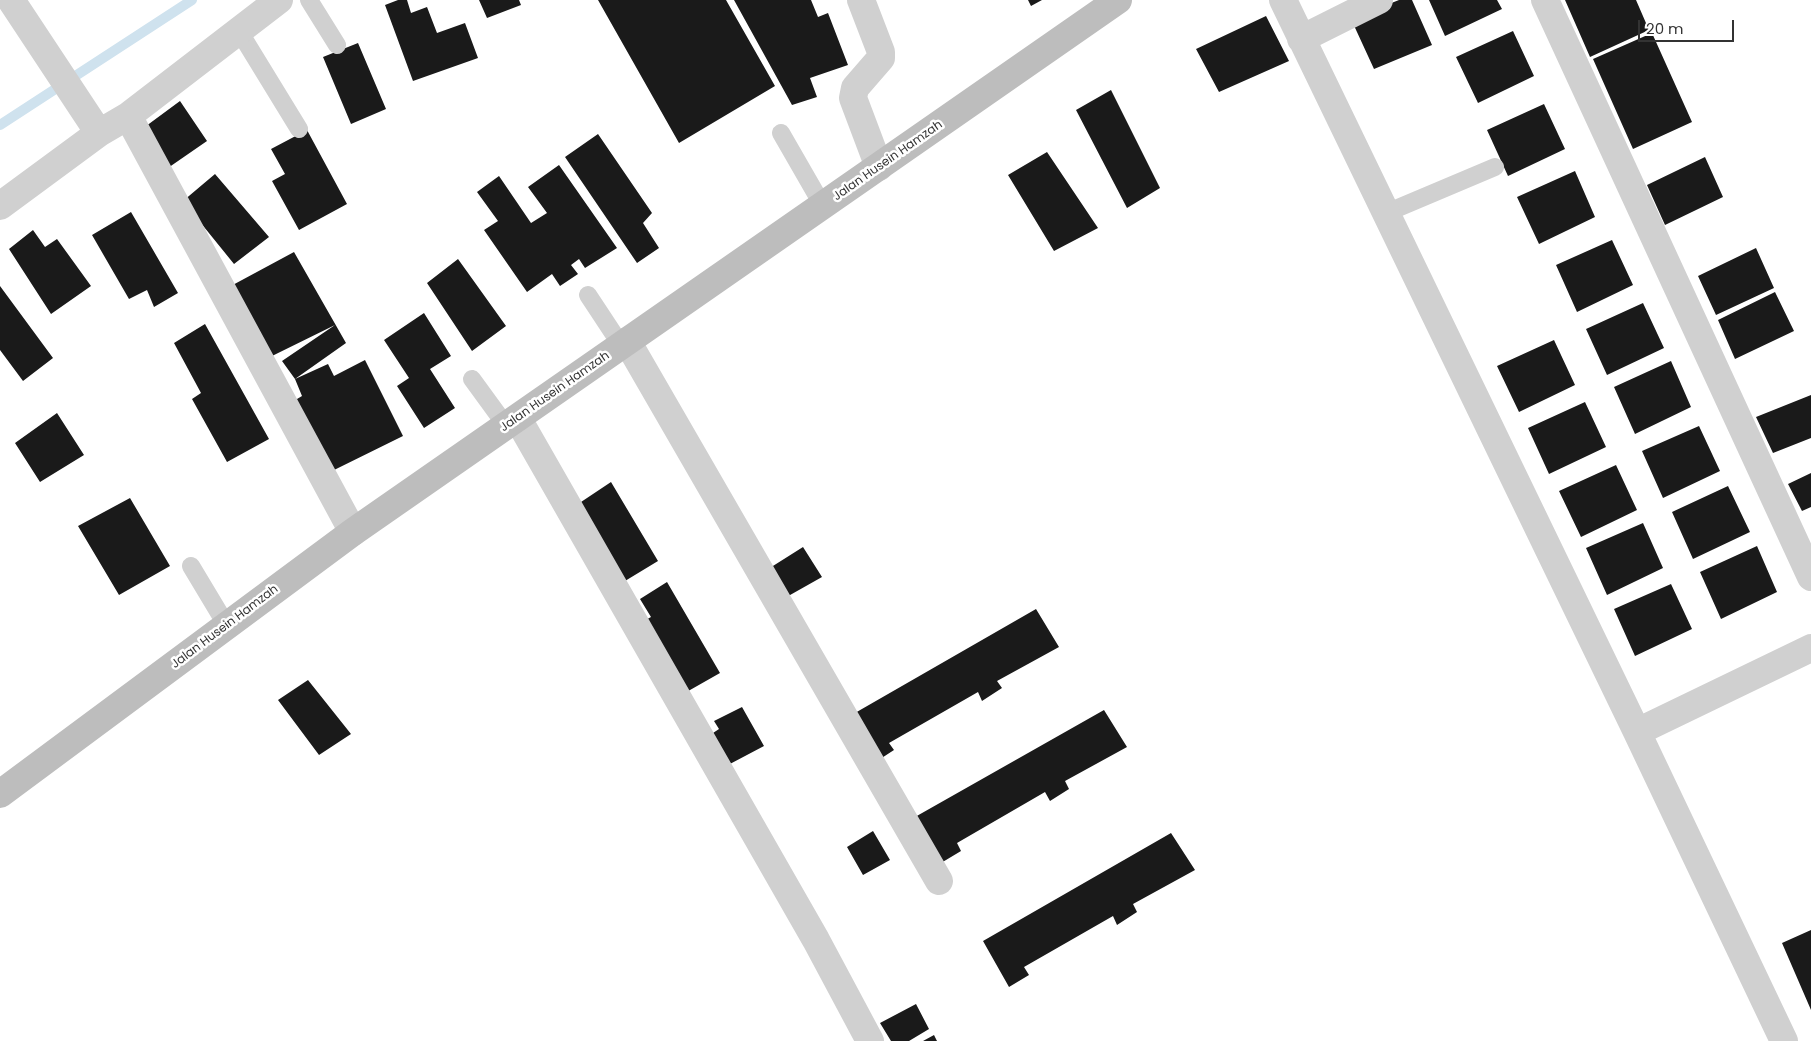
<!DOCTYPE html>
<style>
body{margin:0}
#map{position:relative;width:1811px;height:1041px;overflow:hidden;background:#fff;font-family:Poppins,sans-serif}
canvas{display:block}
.scale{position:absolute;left:1638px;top:20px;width:96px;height:22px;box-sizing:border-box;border:2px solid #333;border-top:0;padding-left:6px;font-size:15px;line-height:18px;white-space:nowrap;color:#333;-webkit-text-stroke:4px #fff;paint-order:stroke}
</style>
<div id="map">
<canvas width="1811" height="1041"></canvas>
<div class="scale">20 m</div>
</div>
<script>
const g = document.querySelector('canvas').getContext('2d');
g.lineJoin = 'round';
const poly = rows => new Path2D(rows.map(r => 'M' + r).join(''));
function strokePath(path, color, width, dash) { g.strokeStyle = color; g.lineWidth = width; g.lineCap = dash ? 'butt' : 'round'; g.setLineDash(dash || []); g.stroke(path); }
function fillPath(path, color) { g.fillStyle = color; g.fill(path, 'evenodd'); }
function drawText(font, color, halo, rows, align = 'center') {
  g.font = font + ' Poppins,sans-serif'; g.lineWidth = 5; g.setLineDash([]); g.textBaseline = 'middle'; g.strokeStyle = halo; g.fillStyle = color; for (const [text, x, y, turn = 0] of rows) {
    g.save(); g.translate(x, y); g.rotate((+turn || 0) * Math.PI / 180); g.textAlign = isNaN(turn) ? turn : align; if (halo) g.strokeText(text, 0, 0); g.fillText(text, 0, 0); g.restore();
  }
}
strokePath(poly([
 [0,125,192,0]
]), '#cfe2ee', 10);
fillPath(poly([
 [398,0,407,0,411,13,427,7,437,33,465,23,478,58,413,81,385,5],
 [479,0,519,0,521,5,487,18],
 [598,0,726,0,775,86,679,143],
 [734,0,811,0,818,17,828,13,848,65,810,78,817,97,792,105],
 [1028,0,1042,0,1031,6],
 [1399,0,1412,0,1432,45,1374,69,1351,19],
 [1429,0,1497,0,1502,9,1445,36],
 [1565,0,1636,0,1649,30,1590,57],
 [1266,16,1289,61,1219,92,1196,49],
 [1513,31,1534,76,1478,103,1456,57],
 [1652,33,1692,122,1633,149,1593,59],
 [358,43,386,109,351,124,323,57],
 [1111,90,1160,188,1127,208,1076,110],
 [180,101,207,141,165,170,138,132],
 [1544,104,1565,149,1508,176,1487,130],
 [307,130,347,204,299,230,272,181,285,174,271,149],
 [598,134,652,213,643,223,659,248,637,263,565,157],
 [1047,152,1098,228,1054,251,1008,175],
 [1705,157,1723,197,1665,225,1647,185],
 [559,165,617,248,585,268,579,259,571,265,578,274,560,286,552,274,527,292,484,230,498,221,477,192,499,176,531,223,547,213,528,187],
 [1575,171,1595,217,1539,244,1517,197],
 [215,174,269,237,234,264,183,201],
 [131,212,178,293,154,307,147,290,129,299,92,235],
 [33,230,45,247,57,239,91,286,51,314,9,249],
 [1612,240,1633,285,1577,312,1556,265],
 [1756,248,1774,288,1716,315,1698,276],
 [294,252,346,343,295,379,282,361,335,325,270,357,229,287],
 [458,259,506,326,472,351,427,283],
 [0,286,53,358,23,381,0,350],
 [1775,292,1794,331,1735,359,1718,320],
 [1643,303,1664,348,1607,375,1586,329],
 [424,313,451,356,430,369,455,408,424,428,397,386,409,378,384,340],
 [205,324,269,439,227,462,192,399,201,393,174,343],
 [1554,340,1575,385,1519,412,1497,366],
 [365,360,403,436,328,473,292,402,302,396,295,379,328,364,334,376],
 [1671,361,1691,407,1635,434,1614,387],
 [1811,395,1811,438,1773,453,1756,417],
 [1585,402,1606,447,1549,474,1528,428],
 [57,413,84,455,40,482,15,443],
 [1699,426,1720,471,1663,498,1642,451],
 [1616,465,1637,510,1581,537,1559,491],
 [1811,473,1811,507,1802,511,1788,484],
 [611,482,658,561,625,581,578,504],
 [1728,486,1750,532,1693,559,1672,512],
 [130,498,170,566,119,595,78,526],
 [1643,523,1663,568,1607,595,1586,548],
 [1757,546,1777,592,1721,619,1700,572],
 [803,547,822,577,783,599,765,571],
 [667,582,720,673,683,694,640,623,651,617,640,599],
 [1671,584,1692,629,1635,656,1614,609],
 [1036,609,1059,647,997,681,1002,688,982,701,978,692,889,743,894,750,874,763,848,717],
 [308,680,351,734,319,755,278,700],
 [742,707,764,746,728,765,710,735,719,729,714,721],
 [1104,710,1127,747,1065,781,1069,789,1050,801,1045,792,957,843,961,851,941,863,915,817],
 [873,831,890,860,863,875,847,847],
 [1171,833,1195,870,1133,904,1137,912,1117,925,1113,916,1024,967,1029,975,1009,987,983,941],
 [1811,930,1811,1010,1782,943],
 [916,1004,929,1029,909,1041,891,1041,880,1023],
 [934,1035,937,1041,923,1041]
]), '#1a1a1a');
strokePath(poly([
 [309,0,337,45],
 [239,31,299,129],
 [781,133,823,206],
 [1386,213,1495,167],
 [588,295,621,345],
 [472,379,507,427],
 [191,566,227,626]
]), '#d0d0d0', 18);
strokePath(poly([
 [11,0,99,133],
 [861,0,881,52,881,58,855,88,853,98,879,167],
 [1283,0,1637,732,1784,1041],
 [1545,0,1811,577],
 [1301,39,1379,0],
 [128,116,353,532],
 [0,206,99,133,128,116,279,0],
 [627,341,939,881],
 [518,419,816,940,870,1041],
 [1637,732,1811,648]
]), '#d0d0d0', 28);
strokePath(poly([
 [0,794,353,532,1118,0]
]), '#bdbdbd', 28);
drawText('12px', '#333', '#fff', [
 ["Jalan Husein Hamzah",888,161,-35],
 ["Jalan Husein Hamzah",555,392,-35],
 ["Jalan Husein Hamzah",225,627,-37]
]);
</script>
